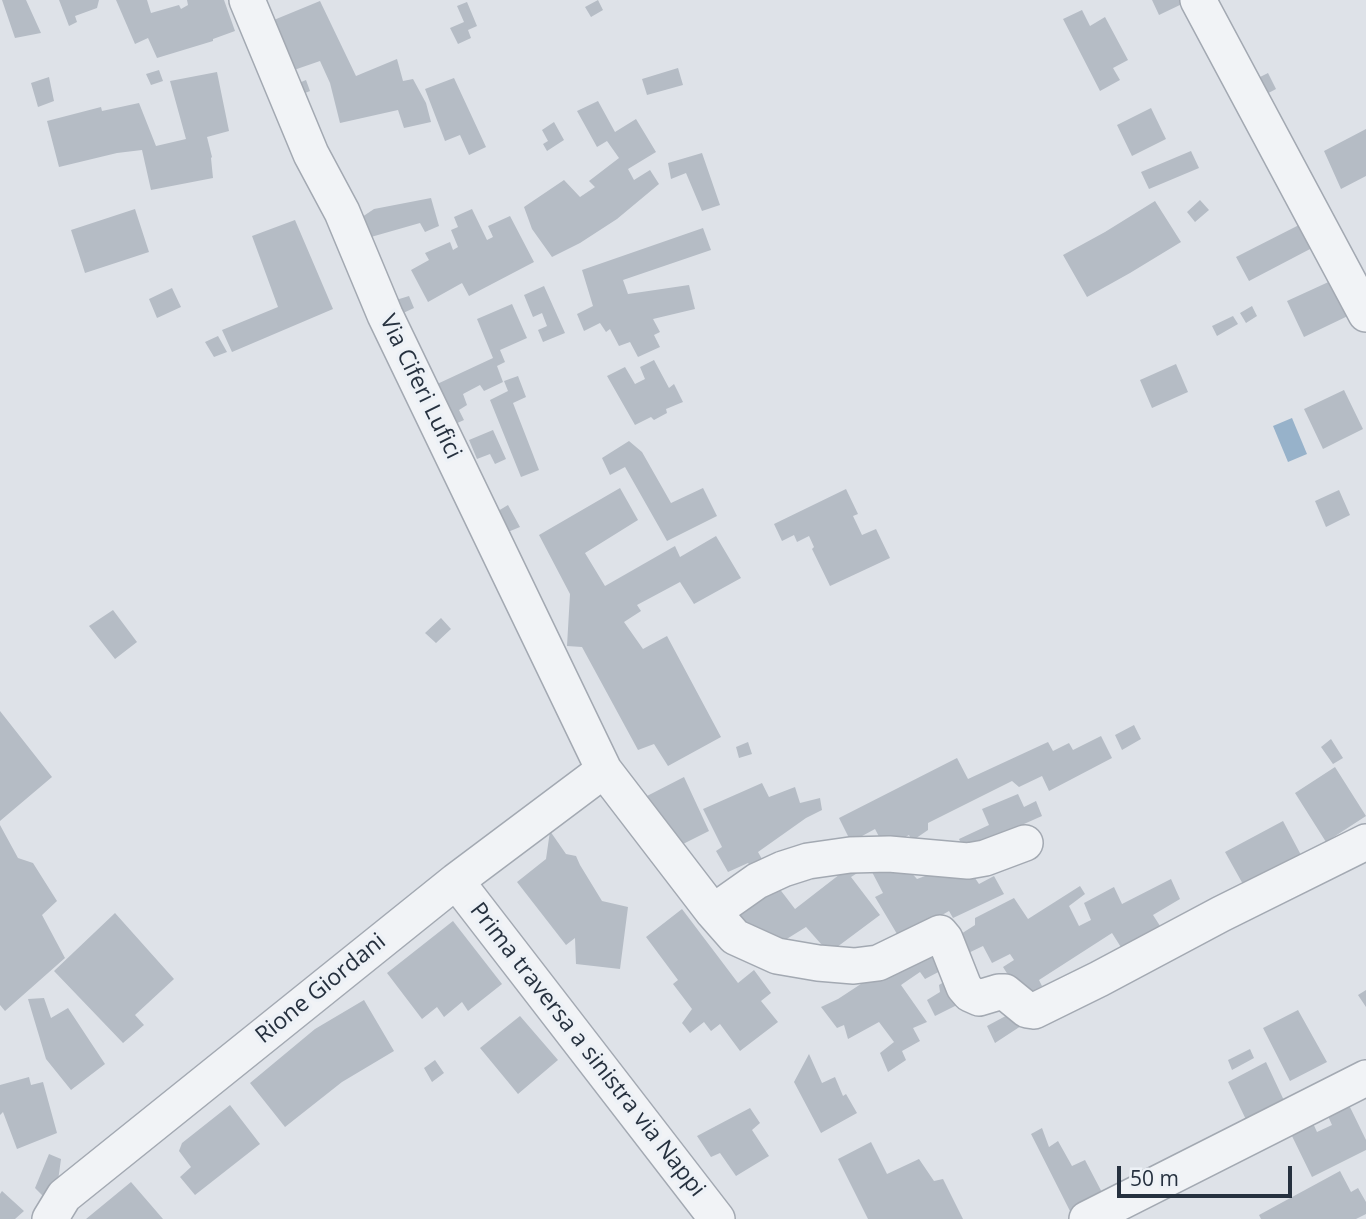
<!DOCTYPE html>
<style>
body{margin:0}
#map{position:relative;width:1366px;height:1219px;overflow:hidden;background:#dee2e8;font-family:"Open Sans",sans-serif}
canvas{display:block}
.scale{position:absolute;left:1117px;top:1166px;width:175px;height:32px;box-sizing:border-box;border:4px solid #26313f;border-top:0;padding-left:9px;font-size:21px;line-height:24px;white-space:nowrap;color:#26313f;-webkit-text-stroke:5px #edf1f6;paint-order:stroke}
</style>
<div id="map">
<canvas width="1366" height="1219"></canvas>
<div class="scale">50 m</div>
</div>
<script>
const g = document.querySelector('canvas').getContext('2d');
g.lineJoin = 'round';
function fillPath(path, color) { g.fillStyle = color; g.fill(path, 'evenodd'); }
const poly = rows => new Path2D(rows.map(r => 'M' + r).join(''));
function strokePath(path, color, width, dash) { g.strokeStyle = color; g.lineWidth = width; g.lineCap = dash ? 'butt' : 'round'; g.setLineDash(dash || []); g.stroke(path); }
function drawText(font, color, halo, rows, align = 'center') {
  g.font = font + ' "Open Sans",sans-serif'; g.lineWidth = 7; g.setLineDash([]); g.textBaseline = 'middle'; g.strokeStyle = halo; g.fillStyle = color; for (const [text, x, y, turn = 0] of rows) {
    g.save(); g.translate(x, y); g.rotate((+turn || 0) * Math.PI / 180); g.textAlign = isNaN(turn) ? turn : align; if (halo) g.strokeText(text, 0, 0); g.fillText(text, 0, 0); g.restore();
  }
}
fillPath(poly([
 [1292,418,1307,454,1288,462,1273,426]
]), '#97b2ca');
fillPath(poly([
 [2,0,26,0,41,33,15,38],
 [59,0,99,0,97,8,75,16,77,22,69,26],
 [116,0,147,0,151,13,179,5,181,9,188,5,187,0,224,0,235,31,213,39,213,41,157,58,148,38,135,44],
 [598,0,603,10,591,17,585,7],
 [1152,0,1180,0,1182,4,1159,15],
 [320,1,356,76,397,59,403,81,413,79,426,103,431,122,404,128,398,110,340,123,330,83,320,61,294,70,269,22],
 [467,2,477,26,468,30,471,38,458,44,450,28,464,22,457,6],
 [1082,10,1090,26,1105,17,1128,60,1113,68,1120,80,1100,91,1063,19],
 [678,68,683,85,647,95,642,79],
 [159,70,163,81,151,85,146,74],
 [217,72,229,131,207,137,212,157,211,158,213,178,151,190,142,150,117,153,59,167,47,121,101,107,102,111,139,103,156,146,186,139,170,81],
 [1268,73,1276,89,1259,98,1258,78],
 [49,77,54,101,38,107,31,83],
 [454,78,486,147,469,155,460,135,445,141,425,89],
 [306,80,310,91,298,96,294,85],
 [598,101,615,132,636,119,656,152,628,169,634,180,650,170,659,184,617,219,580,243,552,257,532,229,524,207,564,180,580,197,595,187,589,181,619,158,607,141,597,147,577,111],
 [1151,108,1166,139,1132,156,1117,125],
 [554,122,564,140,547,151,543,144,548,141,542,130],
 [1366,129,1366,176,1341,189,1324,151],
 [1191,151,1199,168,1149,189,1141,172],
 [702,153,720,205,702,211,686,173,671,179,668,163],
 [431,198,439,226,425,232,420,223,364,239,356,221,374,209],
 [1200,200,1209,210,1195,222,1187,212],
 [1155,201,1181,242,1130,273,1087,297,1063,255,1105,232],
 [135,209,149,252,85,273,71,230],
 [472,209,487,240,493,237,488,226,510,216,534,262,469,296,462,283,428,302,411,270,429,260,425,253,450,242,453,250,458,247,451,230,458,227,454,217],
 [295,220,333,309,232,352,222,330,278,307,252,236],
 [1299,225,1312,248,1249,281,1236,257],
 [703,228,711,250,623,280,628,294,689,285,695,309,653,319,660,332,654,335,660,347,638,357,630,342,619,346,610,329,606,332,600,323,584,331,577,314,593,306,582,270],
 [1335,279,1352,314,1304,337,1287,301],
 [544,286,565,333,543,342,538,330,547,326,542,313,533,317,524,295],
 [172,288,181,307,157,318,149,299],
 [409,296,414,308,401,314,396,300],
 [512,304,527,338,500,350,505,362,497,366,503,382,484,391,480,385,463,394,467,405,459,410,464,420,451,426,435,385,493,358,477,319],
 [1252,306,1257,316,1246,323,1240,313],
 [1233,316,1238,324,1217,336,1212,326],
 [218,336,227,352,214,357,205,342],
 [654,360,669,388,674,384,683,402,666,409,667,413,654,420,651,417,635,425,607,376,625,367,635,384,645,379,640,367],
 [1176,364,1188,392,1152,408,1140,380],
 [518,376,526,397,513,403,539,470,521,477,490,400,508,391,504,381],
 [1344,390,1363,429,1323,449,1304,409],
 [493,430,506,459,495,464,490,454,477,459,469,440],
 [629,441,642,452,671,503,703,488,717,516,667,541,625,467,610,475,602,458],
 [620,488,638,520,585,553,605,586,675,546,680,557,716,536,741,578,694,604,680,582,637,605,641,611,624,622,643,649,667,636,721,737,668,766,654,744,638,750,582,647,567,646,570,594,539,535],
 [846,489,858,514,853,516,862,535,876,529,890,558,830,586,812,549,814,547,809,536,797,542,794,535,782,541,774,524],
 [1339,490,1350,515,1326,527,1315,501],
 [508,505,520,527,503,534,493,514],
 [113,610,137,642,115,659,89,626],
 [441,618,451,629,436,643,425,633],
 [0,711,52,777,0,821],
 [1134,725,1141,739,1122,750,1115,735],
 [1101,736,1112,758,1049,791,1042,776,1019,787,1012,781,928,823,928,830,912,841,909,835,885,848,875,829,851,842,839,818,957,758,968,779,1048,742,1053,751,1069,743,1073,750],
 [1331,739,1343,758,1333,764,1321,747],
 [748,742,752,754,739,758,736,747],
 [1335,767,1366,816,1326,842,1295,793],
 [684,777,709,831,675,848,647,796],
 [762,783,769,797,795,787,800,803,820,798,822,810,806,818,758,852,767,868,757,875,748,863,728,872,716,851,722,847,703,809],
 [1018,794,1024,807,1036,801,1042,816,1024,824,1027,831,967,857,959,839,989,825,982,809],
 [1283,821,1301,855,1244,886,1225,852],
 [0,825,18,858,33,863,57,901,42,915,65,958,5,1011,0,1005],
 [550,831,566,854,576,856,580,865,602,901,628,907,620,969,576,964,575,938,566,945,517,882,546,859],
 [893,862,900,873,907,868,917,879,947,868,955,878,971,872,979,884,994,876,1004,894,953,918,949,911,900,939,875,897,883,893,872,872],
 [853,864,859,872,851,877,880,915,829,953,806,927,777,945,766,946,737,913,772,879,795,909],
 [1171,879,1180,899,1153,915,1162,929,1124,952,1112,933,1039,980,1042,986,1022,997,1003,967,1014,960,1010,954,992,963,983,946,962,956,953,939,975,925,975,918,1014,898,1028,919,1080,886,1085,894,1069,906,1079,926,1091,920,1084,903,1114,887,1122,904],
 [682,909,738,983,754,970,771,993,761,1001,778,1022,740,1051,720,1024,711,1031,704,1022,690,1033,682,1023,692,1009,673,984,678,980,646,937],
 [115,913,174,979,135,1015,144,1025,123,1043,54,971],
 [453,921,502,984,468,1011,462,1002,444,1017,437,1007,422,1019,387,973],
 [937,943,948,967,925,979,920,972,901,985,927,1022,913,1028,920,1041,902,1051,906,1060,888,1072,880,1053,894,1042,879,1022,848,1039,844,1025,837,1028,821,1007,838,999,896,961],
 [952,977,963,1002,935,1016,927,1000,940,992,939,985],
 [1366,990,1366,1007,1358,995],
 [44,998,51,1018,68,1008,105,1064,71,1090,46,1059,28,999],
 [364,1000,394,1051,342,1082,285,1127,250,1083,315,1029],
 [1298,1010,1327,1062,1290,1081,1263,1028],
 [1015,1011,1021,1026,995,1043,987,1026],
 [520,1016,558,1060,518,1094,480,1048],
 [1250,1049,1254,1058,1232,1070,1228,1060],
 [809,1054,822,1083,835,1077,843,1096,846,1094,857,1113,821,1133,794,1082],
 [435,1060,444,1073,432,1082,424,1068],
 [1266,1062,1288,1109,1250,1128,1228,1082],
 [29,1077,31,1085,43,1082,57,1133,17,1149,3,1112,0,1115,0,1085],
 [1348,1103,1366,1140,1366,1150,1312,1177,1290,1132,1312,1121,1317,1132,1332,1125,1327,1114],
 [230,1105,260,1144,195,1195,180,1177,191,1167,179,1151,182,1143],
 [750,1108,760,1123,752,1130,769,1156,736,1176,720,1153,711,1157,697,1136],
 [1042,1128,1049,1147,1058,1141,1072,1166,1085,1160,1106,1200,1072,1215,1031,1134],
 [871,1142,887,1174,919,1159,934,1181,943,1179,963,1219,868,1219,838,1159],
 [49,1154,61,1159,58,1181,47,1200,35,1188],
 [1340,1171,1351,1192,1358,1188,1366,1202,1366,1214,1356,1219,1261,1219,1259,1215],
 [131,1182,163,1219,86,1219],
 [2,1191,24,1211,15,1219,0,1219,0,1194]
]), '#b5bcc5');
const minor = poly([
 [247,0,311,154,342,212,385,315,604,770,713,912,735,937,777,956,818,963,854,966,878,963,940,933,945,939,964,987,970,994,979,998,999,992,1005,992,1027,1010,1034,1011,1099,979,1221,914,1366,842],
 [1198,0,1366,314],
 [456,881,717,1219],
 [713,912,757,881,783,869,808,861,850,855,889,854,968,861,985,858,1025,843],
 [50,1219,64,1196,456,881,604,770],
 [1087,1219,1366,1078]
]);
strokePath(minor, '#a3a9b2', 38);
strokePath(minor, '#f1f3f6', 35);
drawText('23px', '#26313f', '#edf1f6', [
 ["Via Ciferi Lufici",420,387,64],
 ["Rione Giordani",321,989,-39],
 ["Prima traversa a sinistra via Nappi",587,1050,52]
]);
</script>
